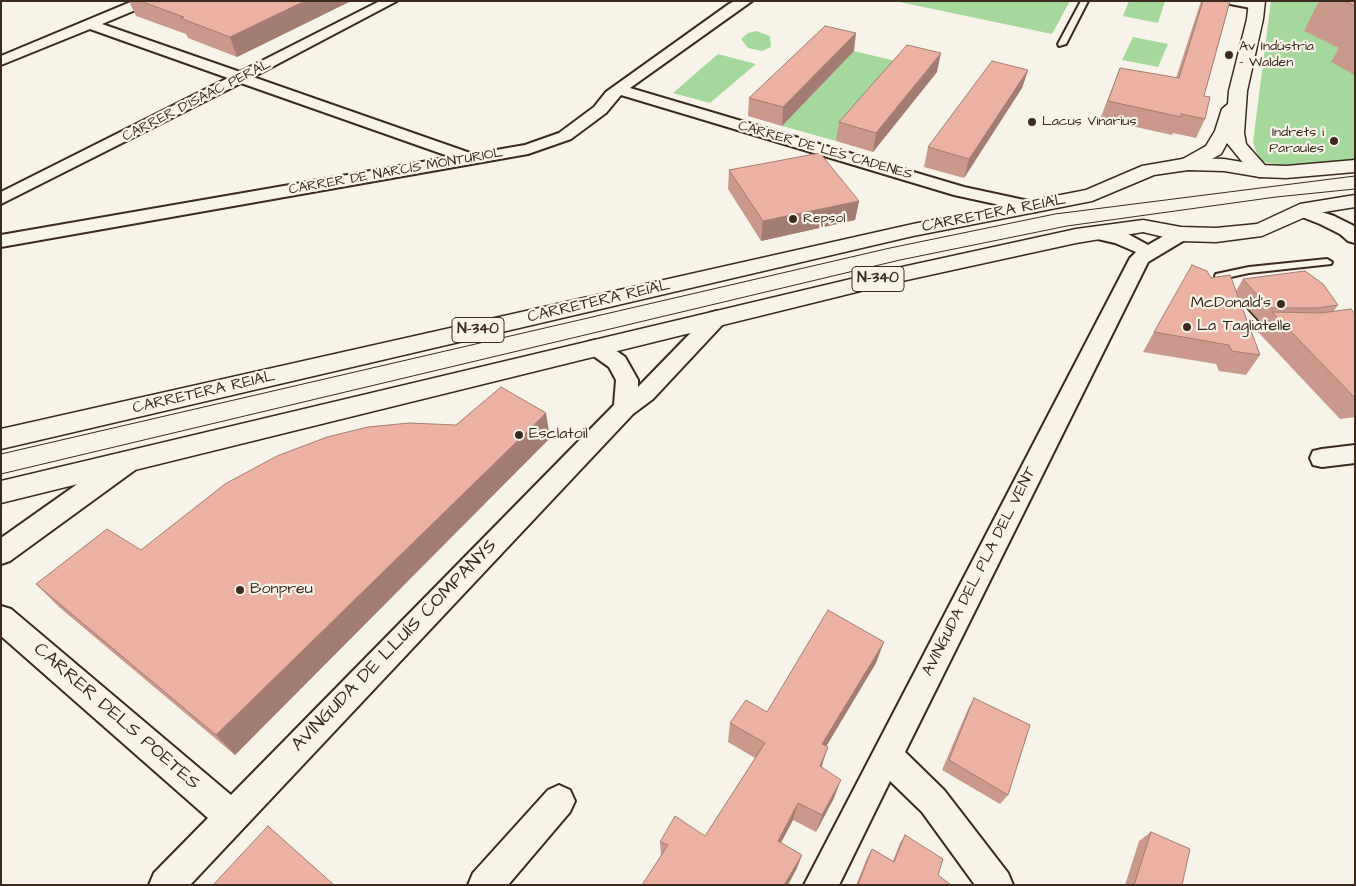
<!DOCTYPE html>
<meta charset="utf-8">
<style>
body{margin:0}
#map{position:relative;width:1356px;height:886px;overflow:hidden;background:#f7f3e8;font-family:"Architects Daughter",sans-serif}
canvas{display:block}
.frame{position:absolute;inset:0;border:2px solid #3b2a1e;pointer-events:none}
</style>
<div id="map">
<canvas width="1356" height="886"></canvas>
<div class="frame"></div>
</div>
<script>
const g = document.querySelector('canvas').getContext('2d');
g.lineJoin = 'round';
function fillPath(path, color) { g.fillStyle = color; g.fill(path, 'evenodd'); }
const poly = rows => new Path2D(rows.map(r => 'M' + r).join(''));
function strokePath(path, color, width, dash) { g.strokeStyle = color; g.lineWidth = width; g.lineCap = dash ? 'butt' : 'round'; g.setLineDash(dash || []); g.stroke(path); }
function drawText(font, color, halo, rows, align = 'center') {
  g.font = font + ' "Architects Daughter",sans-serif'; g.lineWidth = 4.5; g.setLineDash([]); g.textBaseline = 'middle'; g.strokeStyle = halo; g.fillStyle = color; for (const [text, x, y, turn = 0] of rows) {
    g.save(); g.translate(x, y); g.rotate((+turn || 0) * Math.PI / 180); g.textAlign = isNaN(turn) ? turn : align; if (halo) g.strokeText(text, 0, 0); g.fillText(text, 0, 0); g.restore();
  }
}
fillPath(poly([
 [895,1,1070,1,1052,34],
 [1129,1,1165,1,1158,23,1123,16],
 [1271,1,1355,1,1355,159,1286,166,1263,162,1256,152,1253,142],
 [756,31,770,36,771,47,762,51,748,48,741,39,748,33],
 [1133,37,1168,44,1158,67,1122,60],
 [854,51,904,63,836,141,782,126],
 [718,54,756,64,710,103,673,93]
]), '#a5d99b');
const service = poly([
 [1081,1,1088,1,1066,44,1059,46,1058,44,1081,1],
 [1327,259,1332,262,1331,264,1249,273,1226,278,1229,290,1259,323,1283,323,1285,326,1279,330,1252,330,1220,293,1215,276,1216,274,1249,267,1327,259]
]);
const minor = poly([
 [133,1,151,1,150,4,102,24,240,72,380,1,397,1,253,77,473,154,525,145,559,133,594,107,606,92,729,4,735,1,752,1,630,88,964,187,1038,203,1041,207,1038,211,1032,212,954,195,621,95,606,113,571,139,528,154,1,247,1,235,451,157,241,83,1,204,1,192,228,78,90,29,1,65,1,56,133,1],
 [1229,1,1257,1,1263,5,1256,9,1230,4,1229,1],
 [1303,206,1334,216,1354,226,1355,243,1348,241,1340,234,1320,224,1297,215,1294,211,1297,207,1303,206],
 [1096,227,1128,234,1148,245,1174,230,1181,228,1188,230,1190,234,1188,238,1148,262,905,752,944,790,1008,873,1013,885,975,885,922,812,890,781,839,885,804,885,1130,258,1136,252,1115,243,1089,237,1087,233,1089,229,1096,227],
 [717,311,724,313,727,318,724,323,653,399,633,414,190,885,149,885,154,873,208,818,1,636,1,606,11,609,231,795,614,405,616,380,609,367,588,352,585,347,588,342,596,340,604,342,625,357,638,380,638,387,710,313,717,311],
 [1355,445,1355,463,1322,467,1313,465,1310,458,1313,451,1322,449,1355,445],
 [126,454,135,456,138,463,135,470,10,561,1,564,1,538,117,456,126,454],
 [559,785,570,790,575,801,570,812,508,885,468,885,473,873,548,790,559,785]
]);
const tertiary = poly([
 [1249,1,1265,1,1263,19,1247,91,1244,133,1246,144,1270,171,1267,175,1260,177,1253,175,1227,143,1221,154,1195,168,1188,170,1181,168,1178,164,1181,160,1206,146,1215,131,1222,109,1228,104,1229,91,1247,19,1249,1]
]);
const primary = poly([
 [1188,158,1224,159,1260,165,1286,166,1355,160,1355,172,1286,178,1260,177,1224,171,1188,170,1154,175,1092,201,913,236,1,449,1,429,913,224,1086,190,1142,166,1188,158],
 [1355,195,1355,207,1312,214,1262,236,1216,242,1181,241,1143,232,1076,243,893,283,1,503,1,481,893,269,1076,229,1143,220,1181,227,1216,228,1257,224,1300,204,1355,195]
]);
strokePath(service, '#3b2a1e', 4);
strokePath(minor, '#3b2a1e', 4);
strokePath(tertiary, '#3b2a1e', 3);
strokePath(primary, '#3b2a1e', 3);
fillPath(service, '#f7f3e8');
fillPath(minor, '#f7f3e8');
fillPath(tertiary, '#f7f3e8');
fillPath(primary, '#f7f3e8');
strokePath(poly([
 [1,454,890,248,1055,214,1355,176],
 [1,474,900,260,1067,226,1276,197,1355,189]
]), '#3b2a1e', 1);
fillPath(poly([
 [129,1,351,1,237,57,188,38,186,34,136,16],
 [1201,1,1230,1,1204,96,1205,119,1196,138,1173,133,1172,135,1100,119,1120,68,1176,78],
 [1319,1,1355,1,1355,75,1331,62,1339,48,1304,31],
 [854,51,782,126,748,116,749,98],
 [1028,70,1022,88,964,178,924,167,928,147],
 [937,72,873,152,836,141,839,122],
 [729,170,859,201,855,220,761,241,728,189],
 [1211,278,1236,291,1243,279,1338,305,1333,312,1355,314,1355,417,1340,419,1258,332,1266,321,1260,321,1238,298,1260,355,1246,375,1219,371,1216,364,1143,352,1154,332],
 [456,425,550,438,235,755,59,607,36,584,141,550],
 [876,663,826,746,822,767,834,798,816,832,793,820,781,843,802,855,796,870,661,856,660,842,705,836,755,758,728,742,730,723,767,712],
 [974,698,1008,795,1000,804,942,770,968,709],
 [1151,832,1182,885,1125,885,1139,841],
 [905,835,938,875,951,885,856,885,867,858,872,849,893,861,900,843]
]), '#ca998c');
fillPath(poly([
 [305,1,351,1,237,57,230,37],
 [856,33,854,51,782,126,783,107],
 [941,53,937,72,873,152,876,133],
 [1028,70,1022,88,964,178,969,159],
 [859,201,855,220,761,241,763,221],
 [546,413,550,438,235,755,216,735],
 [884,642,876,663,817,762,822,744],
 [828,747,822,765,814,784,820,766],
 [841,780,834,798,816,832,822,815],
 [798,803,793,820,773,857,778,841],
 [802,855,796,870,788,885,784,885]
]), '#a47d72');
const building = poly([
 [140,1,305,1,230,37,180,18,184,17,140,1],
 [1203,1,1230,1,1204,96,1210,97,1205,119,1181,114,1181,117,1108,101,1120,68,1179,78,1203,1],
 [1345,1,1355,1,1355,6,1345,1],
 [825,26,856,33,783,107,749,98,825,26],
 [907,45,941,53,876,133,839,122,907,45],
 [992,61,1028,70,969,159,928,147,992,61],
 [820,153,859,201,763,221,729,170,820,153],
 [1192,265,1207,271,1211,278,1230,275,1260,355,1232,351,1229,345,1154,332,1192,265],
 [1305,271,1323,284,1338,305,1317,308,1269,308,1243,279,1305,271],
 [1351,309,1355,314,1355,398,1272,312,1321,313,1351,309],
 [501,387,546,413,216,735,36,584,107,529,141,550,225,484,277,456,327,437,368,427,409,423,456,425,501,387],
 [828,610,884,642,822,744,828,747,820,766,841,780,822,815,798,803,778,841,802,855,784,885,642,885,668,845,660,842,675,816,705,836,765,743,730,723,746,700,767,712,828,610],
 [974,698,1030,725,1008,795,949,760,974,698],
 [268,826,334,885,213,885,268,826],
 [1151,832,1190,849,1182,885,1134,885,1151,832],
 [905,835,943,859,938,875,951,885,858,885,872,849,894,862,905,835]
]);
fillPath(building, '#ebb2a3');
strokePath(building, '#a47d72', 1);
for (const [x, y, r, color] of [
 [1229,55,5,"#3b2a1e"],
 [1032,122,5,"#3b2a1e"],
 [1334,141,5,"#3b2a1e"],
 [793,219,5,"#3b2a1e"],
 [1281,304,5,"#3b2a1e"],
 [1187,327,5,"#3b2a1e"],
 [519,435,5,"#3b2a1e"],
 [240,590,5,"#3b2a1e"]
]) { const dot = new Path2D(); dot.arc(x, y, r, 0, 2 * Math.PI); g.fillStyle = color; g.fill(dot); strokePath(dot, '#f7f3e8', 2); }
drawText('14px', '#3b2a1e', '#f7f3e8', [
 ["Av Indústria",1239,47],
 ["- Walden",1239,63],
 ["Lacus Vinarius",1042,122],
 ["Indrets i",1324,133,"right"],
 ["Paraules",1324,149,"right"],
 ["Repsol",803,219]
], 'left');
drawText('14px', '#3b2a1e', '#f7f3e8', [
 ["CARRER D'ISAAC PERAL",197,101,-27],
 ["CARRER DE LES CADENES",825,151,16],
 ["CARRER DE NARCÍS MONTURIOL",396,172,-10]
]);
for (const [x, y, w] of [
 [878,279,52],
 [478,330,52]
]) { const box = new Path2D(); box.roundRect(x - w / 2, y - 12.5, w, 25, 4); g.fillStyle = '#f7f3e8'; g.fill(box); strokePath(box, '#3b2a1e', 1); }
drawText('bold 15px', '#3b2a1e', null, [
 ["N-340",878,279],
 ["N-340",478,330]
]);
drawText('16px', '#3b2a1e', '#f7f3e8', [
 ["CARRETERA REIAL",994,214,-11],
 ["CARRETERA REIAL",599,302,-13],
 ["CARRETERA REIAL",204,393,-13],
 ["AVINGUDA DEL PLA DEL VENT",980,572,-63]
]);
drawText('16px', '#3b2a1e', '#f7f3e8', [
 ["McDonald's",1271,304,"right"],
 ["La Tagliatelle",1197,327],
 ["Esclatoil",529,435],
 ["Bonpreu",250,590]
], 'left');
drawText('19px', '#3b2a1e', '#f7f3e8', [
 ["AVINGUDA DE LLUÍS COMPANYS",395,646,-46],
 ["CARRER DELS POETES",116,717,41]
]);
</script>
